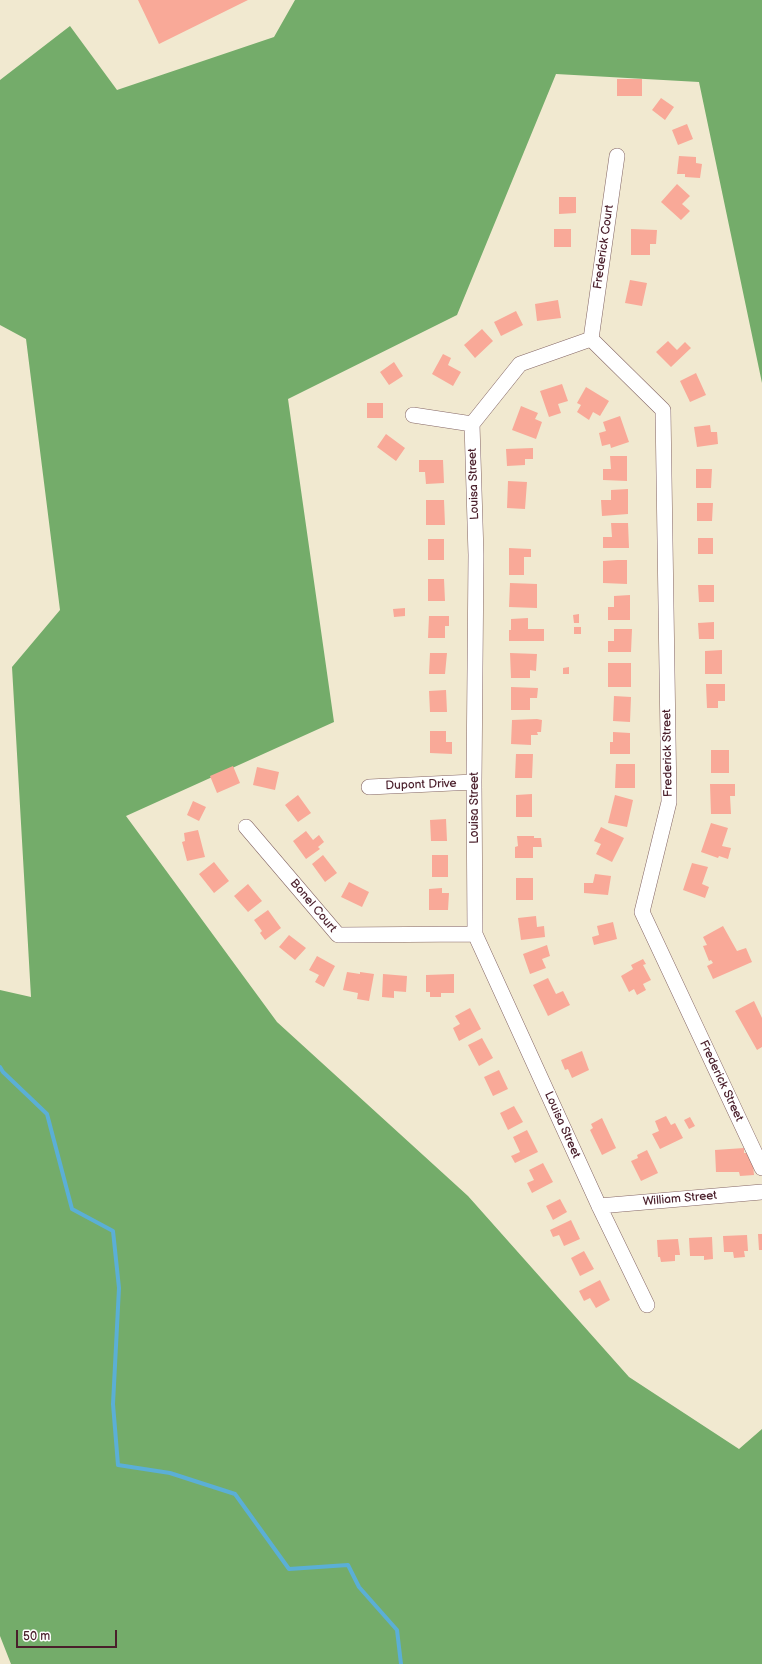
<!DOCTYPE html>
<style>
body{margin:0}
#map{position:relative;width:762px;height:1664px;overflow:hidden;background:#f1e9d0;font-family:"Balsamiq Sans",sans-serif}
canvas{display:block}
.scale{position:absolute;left:16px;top:1630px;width:101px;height:18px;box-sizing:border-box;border:2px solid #4a1f2b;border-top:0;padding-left:5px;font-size:12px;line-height:14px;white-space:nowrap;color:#4a1f2b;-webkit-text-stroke:3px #fff;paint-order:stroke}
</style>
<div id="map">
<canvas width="762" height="1664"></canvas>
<div class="scale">50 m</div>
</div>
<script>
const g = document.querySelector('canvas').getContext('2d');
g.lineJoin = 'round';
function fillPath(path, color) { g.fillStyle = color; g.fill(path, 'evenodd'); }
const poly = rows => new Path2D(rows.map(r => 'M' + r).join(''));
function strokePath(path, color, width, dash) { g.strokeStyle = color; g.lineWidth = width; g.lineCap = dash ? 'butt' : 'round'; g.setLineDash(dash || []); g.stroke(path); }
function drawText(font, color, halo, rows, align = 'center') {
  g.font = font + ' "Balsamiq Sans",sans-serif'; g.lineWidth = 3; g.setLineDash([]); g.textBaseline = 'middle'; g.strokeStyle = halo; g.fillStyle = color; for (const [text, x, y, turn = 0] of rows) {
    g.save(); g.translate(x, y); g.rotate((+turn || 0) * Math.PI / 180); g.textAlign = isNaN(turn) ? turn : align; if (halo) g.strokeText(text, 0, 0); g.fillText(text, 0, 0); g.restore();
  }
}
fillPath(poly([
 [295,0,762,0,762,383,699,82,556,74,457,315,288,399,334,722,126,816,277,1022,468,1196,629,1377,739,1449,762,1429,762,1664,11,1664,0,1636,0,990,31,997,12,667,60,610,26,339,0,325,0,80,70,26,117,90,274,37]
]), '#74ac6a');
strokePath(poly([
 [0,1067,3,1072,47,1114,72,1209,113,1231,119,1288,113,1404,118,1465,170,1473,235,1494,289,1569,348,1565,359,1587,397,1630,401,1664]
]), '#5bafd6', 4);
fillPath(poly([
 [138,0,248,0,159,44],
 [617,79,642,79,642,96,617,96],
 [661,98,674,107,665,120,652,110],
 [687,124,693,139,678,145,672,130],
 [679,156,696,157,696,163,702,164,700,178,685,177,685,174,677,174],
 [677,184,690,196,682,204,690,211,681,220,661,202],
 [559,197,576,197,576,213,559,214],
 [554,229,571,229,571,247,554,247],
 [631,229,657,230,656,244,650,244,650,255,631,255],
 [630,280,647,283,642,306,625,303],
 [558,300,561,318,537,321,535,304],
 [516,311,523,325,501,336,494,322],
 [482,329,493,341,475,358,464,345],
 [668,341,677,350,685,342,691,348,671,367,656,352],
 [443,354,451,358,448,365,461,372,453,386,432,374],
 [394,362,403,376,389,385,380,372],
 [696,373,706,395,690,402,680,381],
 [562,384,568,401,558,404,561,413,549,417,540,391],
 [586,387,609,401,600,416,593,412,589,420,577,412,581,405,577,403],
 [367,403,383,403,383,418,367,418],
 [521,406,538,413,535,419,542,422,536,439,512,430],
 [620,416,629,442,611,448,610,444,602,446,599,433,606,431,603,422],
 [710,425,711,432,717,432,718,444,697,447,694,427],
 [386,434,405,448,396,461,377,447],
 [533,448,533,459,525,459,525,465,507,466,506,449],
 [610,456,627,456,627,481,603,480,603,469,611,469],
 [419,460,443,460,444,483,426,484,425,472,419,472],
 [696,469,712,469,711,488,696,488],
 [508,481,527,482,525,509,507,508],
 [628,489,628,514,602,516,601,500,611,500,611,490],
 [426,500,444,500,445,525,426,525],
 [697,503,713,503,712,521,697,521],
 [611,523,628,523,629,548,603,548,603,537,612,537],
 [698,538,713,538,713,554,698,554],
 [428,539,444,539,444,560,428,560],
 [509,548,531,549,531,557,524,557,524,575,509,575],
 [617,560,627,560,627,584,603,583,603,561],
 [428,579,444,579,445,601,428,601],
 [510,583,537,584,537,608,509,607],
 [698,585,714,585,714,602,699,602],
 [630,595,630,620,608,620,608,607,614,607,614,596],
 [405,608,405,616,394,617,393,609],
 [579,614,579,623,574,623,573,615],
 [429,616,449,616,449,626,445,626,445,638,428,638],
 [528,618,528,629,544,629,544,641,509,641,509,630,511,630,511,619],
 [714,622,714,639,699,639,698,623],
 [574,627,581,627,581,634,574,634],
 [614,629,632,629,631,652,608,652,608,641,614,641],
 [722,650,722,674,705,674,705,651],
 [430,653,447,653,445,674,429,674],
 [510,653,537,654,536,671,530,670,530,678,511,678],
 [608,663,631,663,631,687,608,687],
 [569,667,569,674,563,674,563,668],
 [706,684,725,684,725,701,718,701,718,708,707,708],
 [511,687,538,688,537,698,530,698,530,710,511,710],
 [446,690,447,712,430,712,429,691],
 [614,696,631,697,630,722,613,721],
 [537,719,542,720,541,732,537,732,538,735,531,735,531,745,511,744,512,720],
 [430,731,446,731,446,742,452,742,452,754,430,753],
 [613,732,630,733,630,754,610,754,610,742,613,742],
 [711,750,729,750,729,773,711,773],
 [516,754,533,754,532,778,515,778],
 [616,764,635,764,635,788,615,788],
 [233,766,240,783,217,793,210,776],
 [257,767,279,772,275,790,253,785],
 [710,784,735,784,735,796,730,796,731,814,711,814],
 [532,794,532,817,516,817,516,795],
 [298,795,311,813,298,822,285,805],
 [615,795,633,800,627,827,608,823],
 [193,801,206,807,199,821,187,815],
 [446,819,447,841,431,841,430,820],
 [711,823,728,828,722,846,731,848,728,859,719,856,718,858,701,852],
 [601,827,624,838,612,862,596,854,601,844,594,841],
 [198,830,205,857,187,861,182,842,185,841,184,833],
 [306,831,313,840,319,835,324,842,318,847,320,849,306,859,293,841],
 [517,836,534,836,534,838,541,838,542,847,533,847,533,858,515,858,515,847,518,846],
 [323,855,337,873,325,882,312,864],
 [432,855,448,855,448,877,432,877],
 [214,862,229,881,214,893,199,874],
 [692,863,708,867,702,884,709,887,705,898,683,890],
 [595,874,611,876,608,895,584,893,584,883,593,883],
 [516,878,533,878,533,900,516,900],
 [349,882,369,892,362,907,341,897],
 [248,884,262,901,248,912,234,896],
 [442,888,442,893,449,893,448,910,429,910,429,889],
 [268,910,281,928,265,940,260,933,262,931,254,920],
 [536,916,537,927,544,926,545,937,521,940,518,918],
 [613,922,617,939,594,945,592,937,599,935,597,926],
 [723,926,737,951,746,948,752,962,713,979,707,966,713,963,711,960,709,961,703,946,707,945,703,937],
 [289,935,306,948,295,960,279,947],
 [547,945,550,956,542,959,546,968,530,974,523,954],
 [317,956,335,966,324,987,315,982,319,975,309,970],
 [643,959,646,964,643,965,651,980,643,984,646,990,637,995,634,989,629,992,621,976,633,969,631,965],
 [347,972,360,974,360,972,374,974,369,1001,357,999,358,993,343,990],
 [383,974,407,976,406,992,394,991,394,998,382,997],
 [454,974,454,993,441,993,441,997,430,997,430,992,426,992,426,975],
 [548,978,556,994,563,991,570,1005,548,1016,533,985],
 [754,1001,762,1018,762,1047,757,1050,735,1011],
 [470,1008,481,1029,459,1041,453,1028,460,1024,455,1016],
 [482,1038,493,1058,479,1066,468,1045],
 [582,1051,589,1070,572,1078,568,1069,565,1070,561,1060],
 [499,1070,508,1089,493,1096,484,1077],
 [514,1106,523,1122,508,1130,500,1113],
 [666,1116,671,1125,675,1123,683,1138,660,1149,652,1134,659,1131,655,1121],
 [690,1117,695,1126,689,1129,684,1120],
 [602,1118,616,1148,602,1155,590,1130,593,1128,591,1124],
 [527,1130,538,1152,515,1163,511,1156,520,1152,513,1137],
 [744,1148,744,1153,752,1153,754,1175,740,1176,739,1172,716,1172,715,1150],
 [647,1150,658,1173,641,1181,631,1161,638,1158,637,1155],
 [543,1163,553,1182,532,1193,527,1183,534,1180,529,1170],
 [560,1199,567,1212,553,1220,546,1206],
 [571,1220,580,1239,564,1246,559,1235,553,1237,550,1230],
 [758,1234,762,1234,762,1250,759,1250],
 [747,1235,748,1251,744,1251,745,1257,734,1258,733,1252,724,1252,723,1236],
 [712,1237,713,1259,704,1260,704,1256,690,1256,689,1238],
 [678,1239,680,1255,675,1255,675,1261,661,1262,660,1257,658,1257,657,1240],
 [584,1251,594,1269,580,1276,571,1258],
 [600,1280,610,1300,596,1308,590,1298,584,1301,579,1291]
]), '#f9a998');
const minor = poly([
 [591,339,520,364,472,424,476,555,474,782,475,934,599,1206,647,1305],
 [591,339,663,410,669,802,642,912,762,1168],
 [591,339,617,156],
 [413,415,472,424],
 [369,787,474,782],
 [246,827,338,935,475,934],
 [599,1206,762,1192]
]);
strokePath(minor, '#846665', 16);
strokePath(minor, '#fff', 15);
drawText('12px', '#4a1f2b', '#fff', [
 ["Frederick Court",604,247,-82],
 ["Louisa Street",474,484,-92],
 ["Frederick Street",668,753,-91],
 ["Dupont Drive",421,785,-2],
 ["Louisa Street",475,808,-90],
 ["Bonel Court",313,906,50],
 ["Frederick Street",721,1081,65],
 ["Louisa Street",562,1125,66],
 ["William Street",680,1199,-5]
]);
</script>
